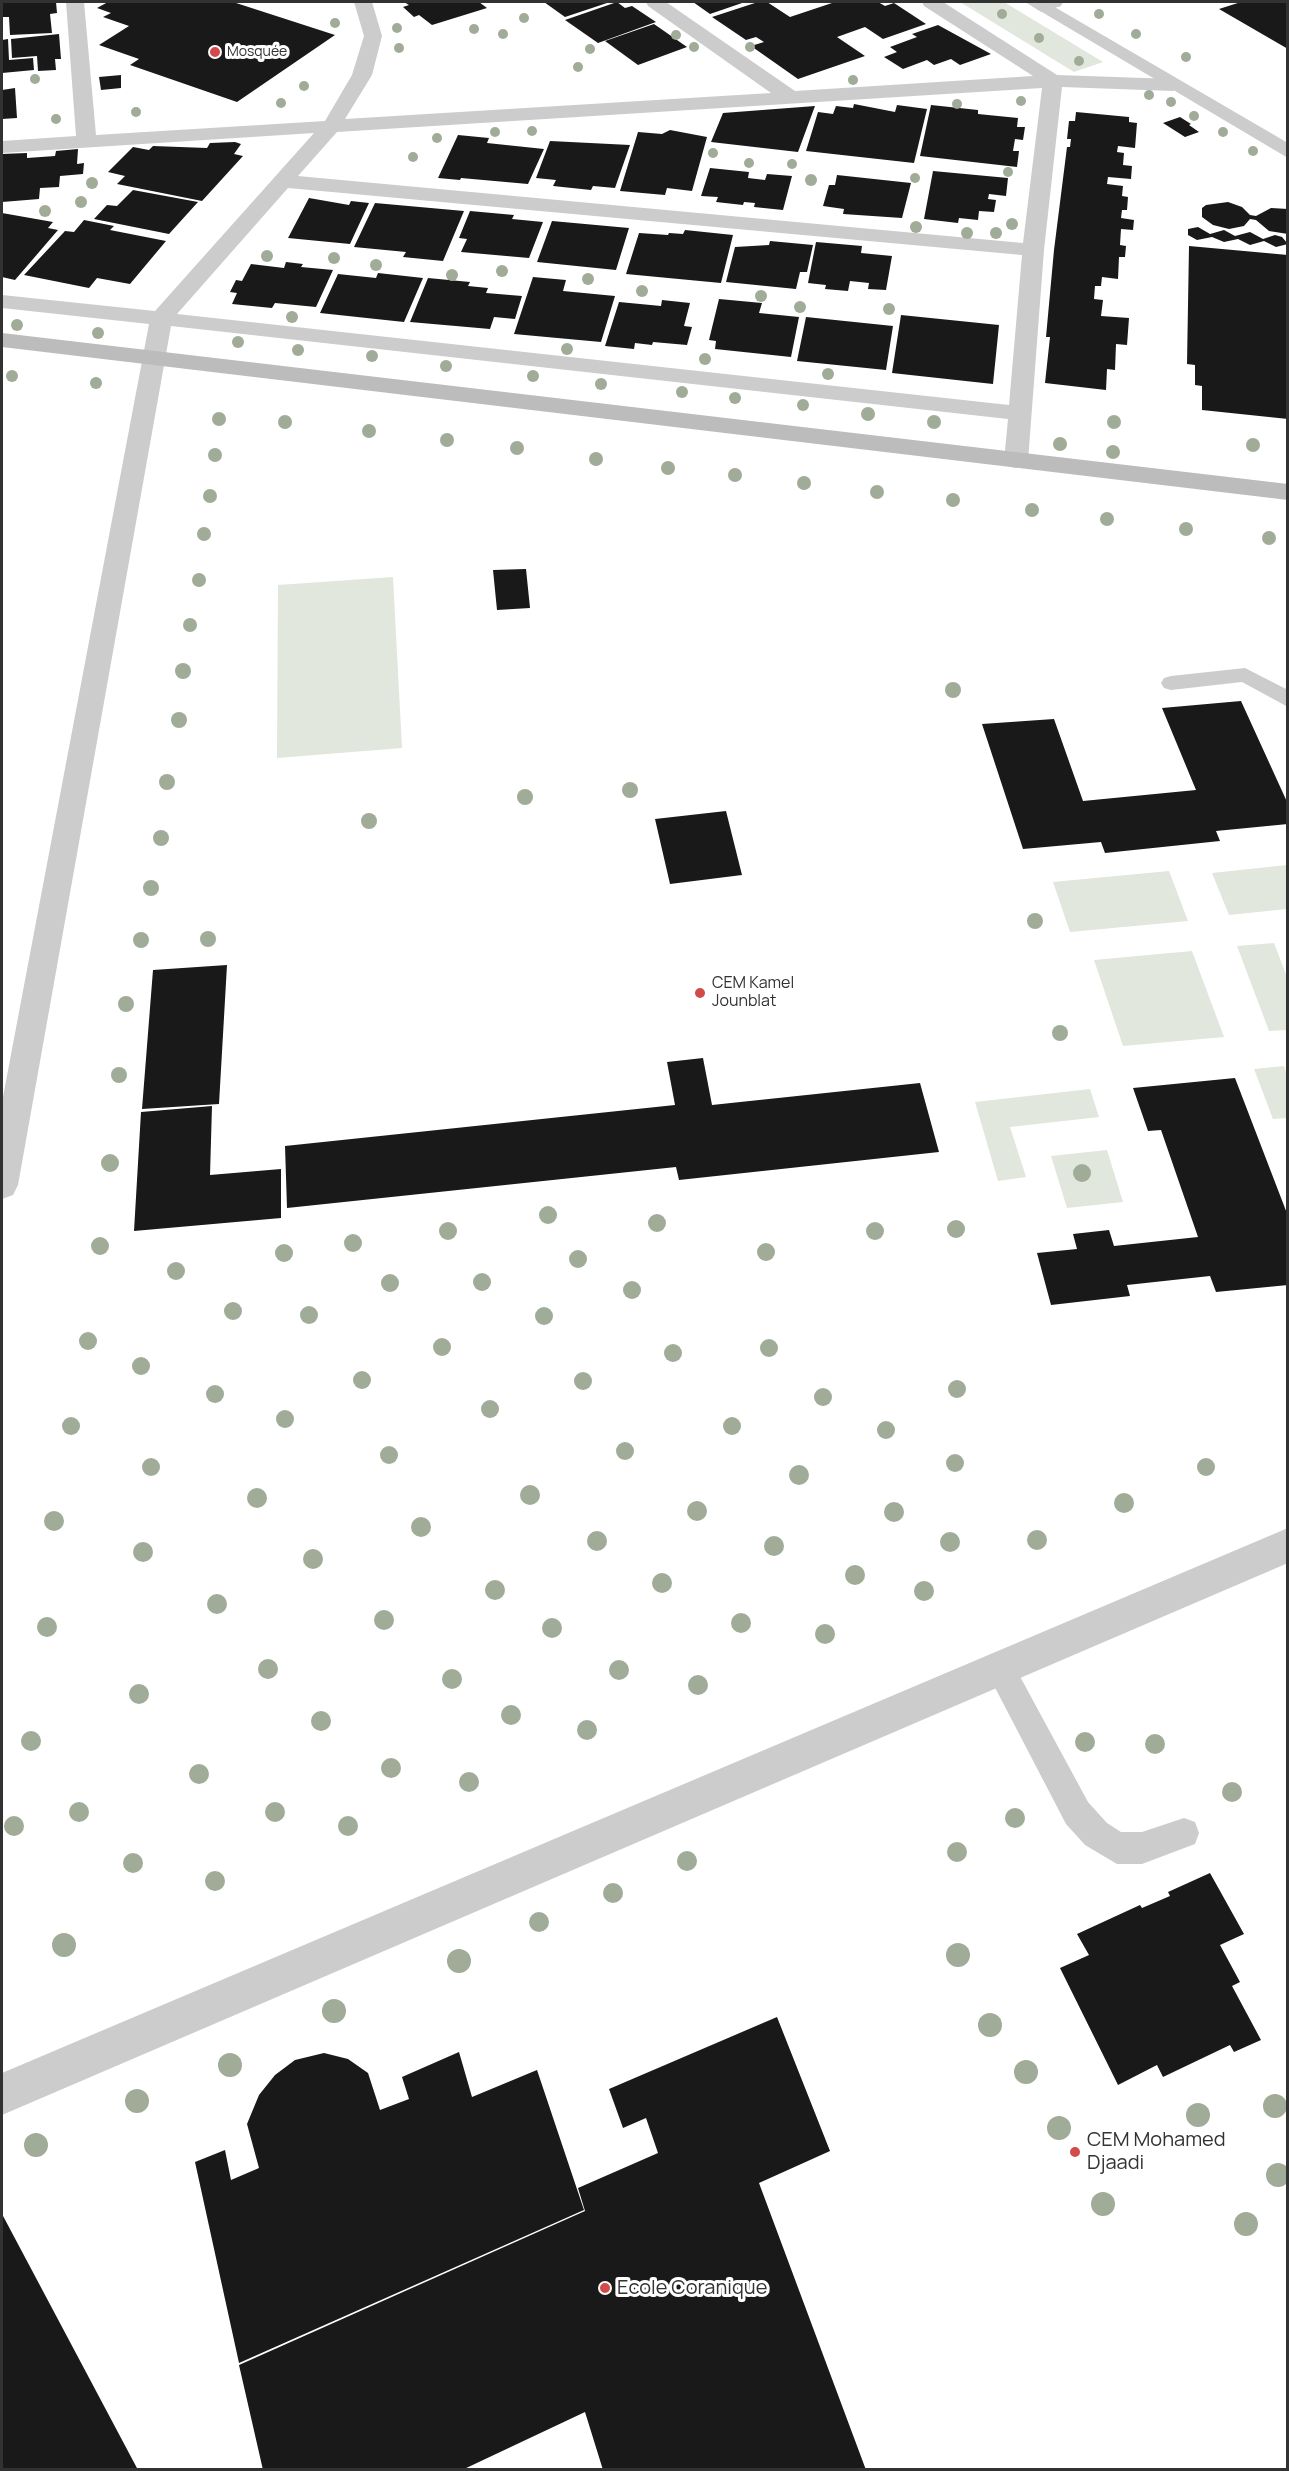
<!DOCTYPE html>
<meta charset="utf-8">
<style>
body{margin:0}
#map{position:relative;width:1289px;height:2471px;overflow:hidden;background:#fff;font-family:Manrope,sans-serif}
canvas{display:block}
.frame{position:absolute;inset:0;border:3px solid #323232;pointer-events:none}
</style>
<div id="map">
<canvas width="1289" height="2471"></canvas>
<div class="frame"></div>
</div>
<script>
const g = document.querySelector('canvas').getContext('2d');
g.lineJoin = 'round';
function fillPath(path, color) { g.fillStyle = color; g.fill(path, 'evenodd'); }
const poly = rows => new Path2D(rows.map(r => 'M' + r).join(''));
function strokePath(path, color, width, dash) { g.strokeStyle = color; g.lineWidth = width; g.lineCap = dash ? 'butt' : 'round'; g.setLineDash(dash || []); g.stroke(path); }
function drawText(font, color, halo, rows, align = 'center') {
  g.font = font + ' Manrope,sans-serif'; g.lineWidth = 6; g.setLineDash([]); g.textBaseline = 'middle'; g.strokeStyle = halo; g.fillStyle = color; for (const [text, x, y, turn = 0] of rows) {
    g.save(); g.translate(x, y); g.rotate((+turn || 0) * Math.PI / 180); g.textAlign = isNaN(turn) ? turn : align; if (halo) g.strokeText(text, 0, 0); g.fillText(text, 0, 0); g.restore();
  }
}
fillPath(poly([
 [960,2,1004,2,1103,62,1074,72],
 [393,577,402,748,277,758,278,585],
 [1287,865,1287,909,1229,915,1212,873],
 [1169,871,1188,921,1070,932,1053,882],
 [1274,943,1287,977,1288,1030,1269,1031,1237,946],
 [1192,951,1224,1037,1123,1046,1094,960],
 [1284,1066,1287,1075,1287,1118,1273,1119,1254,1069],
 [1090,1089,1099,1117,1010,1127,1026,1177,998,1181,975,1102],
 [1107,1150,1123,1202,1067,1208,1051,1156]
]), '#e1e7dc');
fillPath(poly([
 [56,2,57,13,50,14,52,33,10,35,9,17,3,17,2,3],
 [108,2,233,2,335,35,237,102,130,65,139,59,99,45,129,26,103,17,111,13,97,8],
 [404,2,479,2,487,8,432,25,419,15,414,17,403,7,409,5],
 [544,2,610,2,565,17],
 [617,2,625,8,632,6,656,22,598,43,565,20],
 [693,2,745,2,710,14],
 [758,2,767,2,790,17,832,3,830,2,878,2,885,6,894,3,926,24,883,39,865,27,837,37,865,56,798,79,751,46,764,42,756,37,746,40,712,17],
 [1241,2,1288,2,1288,49,1219,9],
 [654,24,687,47,638,65,605,41],
 [938,25,991,54,960,65,951,59,934,65,927,60,903,69,884,57,897,52,890,47,917,37,912,34],
 [59,34,61,59,55,59,56,70,38,71,37,56,12,58,11,39],
 [8,39,9,60,33,58,34,70,2,73,2,40],
 [121,75,121,88,101,90,99,77],
 [15,88,17,118,2,119,2,90],
 [854,104,895,112,897,105,927,109,914,163,806,151,818,112,833,114,836,106,853,108],
 [931,105,978,110,978,114,1018,118,1017,127,1025,127,1023,140,1015,139,1013,151,1019,151,1017,167,920,156],
 [815,106,798,152,711,142,723,113],
 [1076,112,1129,117,1129,122,1137,123,1135,148,1118,146,1117,152,1124,153,1123,165,1132,166,1131,179,1108,177,1107,184,1123,186,1122,196,1128,197,1127,210,1122,210,1121,218,1134,220,1133,230,1121,229,1120,245,1126,246,1125,257,1119,257,1118,279,1102,277,1101,286,1095,286,1094,299,1103,300,1101,316,1129,318,1127,345,1116,344,1115,370,1107,369,1106,390,1045,383,1050,337,1046,337,1054,250,1067,147,1070,147,1071,139,1067,139,1069,121,1075,121],
 [1180,117,1191,124,1189,125,1199,132,1185,137,1163,123],
 [670,130,707,137,692,191,667,188,665,195,620,191,638,132,662,134],
 [458,135,489,138,487,143,544,149,528,184,461,178,460,180,438,178],
 [550,141,630,145,615,188,593,186,591,190,553,186,556,180,536,178],
 [235,142,241,144,234,154,243,156,202,201,117,184,125,176,108,172,133,147,149,150,153,146,207,148,210,143],
 [78,149,77,164,84,163,83,174,60,176,59,187,40,188,39,199,2,202,2,154,27,153,27,158,55,156,56,151],
 [710,168,749,172,748,178,765,180,767,174,792,176,783,210,754,207,755,203,744,202,743,205,716,202,718,197,701,196],
 [933,171,1008,178,1006,196,989,194,988,199,996,200,994,212,979,211,978,220,959,218,958,223,924,219],
 [837,175,911,183,902,218,843,214,844,209,823,206,829,185,835,185],
 [133,190,198,202,169,234,94,219,107,205,117,206],
 [309,198,349,205,351,201,369,203,350,244,288,238],
 [1228,202,1242,207,1250,215,1256,216,1271,208,1288,209,1288,234,1269,231,1256,220,1250,219,1244,226,1229,229,1213,225,1202,217,1202,208,1206,205],
 [375,203,464,211,443,261,403,257,406,252,354,247],
 [470,211,514,215,512,219,543,222,529,258,461,252,467,239,459,238],
 [2,213,53,222,48,228,58,230,15,280,2,277],
 [84,220,114,226,110,230,166,241,130,284,97,278,89,288,24,275,65,231,74,232],
 [552,221,629,228,616,270,537,262],
 [1198,227,1210,234,1224,230,1235,236,1250,232,1263,239,1275,235,1282,237,1288,244,1276,247,1264,241,1250,245,1238,239,1224,242,1212,237,1197,240,1188,235,1188,229],
 [685,230,733,235,721,283,626,274,639,233,668,235,669,233,683,234],
 [770,241,813,245,807,272,800,272,796,289,726,282,735,247,769,245],
 [816,242,862,246,861,253,892,256,886,290,868,289,869,283,850,281,848,291,825,289,826,285,808,283],
 [1189,246,1288,255,1288,419,1202,410,1202,386,1195,385,1195,365,1187,364],
 [286,262,303,264,301,267,333,270,316,307,275,303,272,308,232,304,237,293,230,292,236,280,242,281,251,264,284,268],
 [378,273,423,278,404,322,320,313,338,274,376,278],
 [533,277,566,280,563,291,615,296,601,342,514,334],
 [428,278,470,282,468,286,488,288,486,293,522,296,515,319,494,317,490,329,410,322],
 [719,299,762,303,759,313,799,317,791,357,715,349,716,341,709,340],
 [662,300,690,303,684,326,692,327,687,345,653,342,652,345,635,343,634,349,605,346,619,302,661,306],
 [901,315,999,325,993,384,892,373],
 [806,317,893,326,886,370,797,361],
 [526,569,530,608,497,610,493,570],
 [1241,701,1288,804,1288,824,1216,831,1220,841,1105,853,1101,842,1023,849,982,724,1054,719,1083,801,1196,790,1162,708],
 [726,811,742,875,670,884,655,819],
 [227,965,219,1104,142,1109,153,970],
 [703,1058,712,1105,920,1083,939,1152,679,1180,676,1167,287,1208,285,1146,675,1105,667,1062],
 [1235,1078,1288,1216,1288,1285,1216,1292,1210,1276,1127,1285,1130,1296,1051,1305,1037,1253,1077,1249,1073,1234,1109,1230,1114,1246,1198,1237,1161,1130,1148,1131,1133,1088],
 [212,1106,210,1175,281,1169,281,1218,134,1231,141,1112],
 [1210,1873,1244,1934,1220,1945,1240,1982,1232,1986,1261,2040,1234,2052,1230,2045,1163,2077,1157,2065,1118,2085,1060,1968,1089,1955,1077,1934,1140,1905,1142,1908,1170,1896,1168,1892],
 [777,2017,830,2151,759,2183,866,2470,603,2470,585,2412,462,2470,263,2470,239,2365,585,2211,578,2188,658,2153,646,2118,623,2128,609,2089],
 [459,2052,472,2097,537,2070,584,2210,239,2363,195,2162,225,2150,231,2180,259,2168,247,2124,259,2095,275,2075,295,2060,324,2053,348,2059,368,2073,380,2110,409,2099,402,2077],
 [2,2214,138,2470,2,2470]
]), '#191919');
fillPath(poly([
 [1245,668,1288,690,1288,707,1242,682,1171,690,1164,688,1161,683,1164,678,1171,676,1245,668],
 [1000,1653,1010,1658,1088,1802,1107,1823,1121,1832,1142,1832,1184,1818,1195,1822,1199,1833,1195,1844,1142,1864,1117,1864,1085,1845,1066,1824,990,1678,985,1668,990,1658,1000,1653]
]), '#ccc');
fillPath(poly([
 [66,2,84,2,96,135,325,121,352,75,364,36,354,2,372,2,382,36,372,75,345,119,771,93,648,6,646,2,666,2,795,91,1033,76,924,6,922,2,943,2,1057,75,1173,79,1183,85,1173,91,1062,87,1044,250,1028,461,1024,466,1016,468,1008,466,1004,461,1008,419,171,326,18,1185,13,1195,2,1199,2,1102,149,324,2,308,2,295,155,311,314,133,2,153,2,141,76,136,66,2],
 [1042,88,1023,243,298,176,337,132,1042,88],
 [288,188,1022,255,1009,405,177,314,288,188],
 [1036,2,1063,2,1061,6,1041,12,1032,6,1036,2],
 [1288,1528,1288,1563,2,2115,2,2073,1288,1528]
]), '#ccc');
fillPath(poly([
 [1025,2,1046,2,1288,143,1288,158,1025,2]
]), '#ccc');
fillPath(poly([
 [2,333,1288,484,1288,500,2,347,2,333]
]), '#bcbcbc');
g.fillStyle = '#a0ac98';
for (const [x, y, r] of [
 [1002,14,5],
 [1099,14,5],
 [524,18,5],
 [335,23,5],
 [397,28,5],
 [474,29,5],
 [503,34,5],
 [1136,34,5],
 [676,35,5],
 [1039,38,5],
 [694,47,5],
 [750,47,5],
 [399,48,5],
 [590,49,5],
 [1186,57,5],
 [1079,61,5],
 [578,67,5],
 [35,79,5],
 [853,80,5],
 [304,86,5],
 [1149,95,5],
 [1021,101,5],
 [1171,102,5],
 [281,103,5],
 [957,104,5],
 [136,112,5],
 [1194,116,5],
 [56,119,5],
 [532,131,5],
 [495,132,5],
 [1223,132,5],
 [437,138,5],
 [1253,151,5],
 [713,153,5],
 [413,157,5],
 [749,163,5],
 [792,164,5],
 [1008,172,5],
 [915,178,5],
 [811,180,6],
 [92,183,6],
 [81,202,6],
 [45,211,6],
 [1012,224,6],
 [916,227,6],
 [967,233,6],
 [996,233,6],
 [267,256,6],
 [334,258,6],
 [376,265,6],
 [502,271,6],
 [452,275,6],
 [588,279,6],
 [642,291,6],
 [761,296,6],
 [800,307,6],
 [889,309,6],
 [292,317,6],
 [17,325,6],
 [98,333,6],
 [238,342,6],
 [567,349,6],
 [298,350,6],
 [372,356,6],
 [705,359,6],
 [446,366,6],
 [828,374,6],
 [12,376,6],
 [533,376,6],
 [96,383,6],
 [601,384,6],
 [682,392,6],
 [735,398,6],
 [803,405,6],
 [868,414,7],
 [219,419,7],
 [285,422,7],
 [934,422,7],
 [1114,422,7],
 [369,431,7],
 [447,440,7],
 [1060,444,7],
 [1253,445,7],
 [517,448,7],
 [1113,452,7],
 [215,455,7],
 [596,459,7],
 [668,468,7],
 [735,475,7],
 [804,483,7],
 [877,492,7],
 [210,496,7],
 [953,500,7],
 [1032,510,7],
 [1107,519,7],
 [1186,529,7],
 [204,534,7],
 [1269,538,7],
 [199,580,7],
 [190,625,7],
 [183,671,8],
 [953,690,8],
 [179,720,8],
 [167,782,8],
 [630,790,8],
 [525,797,8],
 [369,821,8],
 [161,838,8],
 [151,888,8],
 [1035,921,8],
 [208,939,8],
 [141,940,8],
 [126,1004,8],
 [1060,1033,8],
 [119,1075,8],
 [110,1163,9],
 [1082,1173,9],
 [548,1215,9],
 [657,1223,9],
 [956,1229,9],
 [448,1231,9],
 [875,1231,9],
 [353,1243,9],
 [100,1246,9],
 [766,1252,9],
 [284,1253,9],
 [578,1259,9],
 [176,1271,9],
 [482,1282,9],
 [390,1283,9],
 [632,1290,9],
 [233,1311,9],
 [309,1315,9],
 [544,1316,9],
 [88,1341,9],
 [442,1347,9],
 [769,1348,9],
 [673,1353,9],
 [141,1366,9],
 [362,1380,9],
 [583,1381,9],
 [957,1389,9],
 [215,1394,9],
 [823,1397,9],
 [490,1409,9],
 [285,1419,9],
 [71,1426,9],
 [732,1426,9],
 [886,1430,9],
 [625,1451,9],
 [389,1455,9],
 [955,1463,9],
 [151,1467,9],
 [1206,1467,9],
 [799,1475,10],
 [530,1495,10],
 [257,1498,10],
 [1124,1503,10],
 [697,1511,10],
 [894,1512,10],
 [54,1521,10],
 [421,1527,10],
 [1037,1540,10],
 [597,1541,10],
 [950,1542,10],
 [774,1546,10],
 [143,1552,10],
 [313,1559,10],
 [855,1575,10],
 [662,1583,10],
 [495,1590,10],
 [924,1591,10],
 [217,1604,10],
 [384,1620,10],
 [741,1623,10],
 [47,1627,10],
 [552,1628,10],
 [825,1634,10],
 [268,1669,10],
 [619,1670,10],
 [452,1679,10],
 [698,1685,10],
 [139,1694,10],
 [511,1715,10],
 [321,1721,10],
 [587,1730,10],
 [31,1741,10],
 [1085,1742,10],
 [1155,1744,10],
 [391,1768,10],
 [199,1774,10],
 [469,1782,10],
 [1232,1792,10],
 [79,1812,10],
 [275,1812,10],
 [1015,1818,10],
 [14,1826,10],
 [348,1826,10],
 [957,1852,10],
 [687,1861,10],
 [133,1863,10],
 [215,1881,10],
 [613,1893,10],
 [539,1922,10],
 [64,1945,12],
 [958,1955,12],
 [459,1961,12],
 [334,2011,12],
 [990,2025,12],
 [230,2065,12],
 [1026,2072,12],
 [137,2101,12],
 [1275,2106,12],
 [1198,2115,12],
 [1059,2128,12],
 [36,2145,12],
 [1278,2175,12],
 [1103,2204,12],
 [1246,2224,12]
]) { g.beginPath(); g.arc(x, y, r, 0, 2 * Math.PI); g.fill(); }
for (const [x, y, r, color] of [
 [215,52,6,"#d24a4a"],
 [700,993,6,"#d24a4a"],
 [1075,2152,6,"#d24a4a"],
 [605,2288,6,"#d24a4a"]
]) { const dot = new Path2D(); dot.arc(x, y, r, 0, 2 * Math.PI); g.fillStyle = color; g.fill(dot); strokePath(dot, '#fff', 2); }
drawText('14px', '#323232', '#fff', [
 ["Mosquée",227,52]
], 'left');
drawText('16px', '#323232', '#fff', [
 ["CEM Kamel",712,984],
 ["Jounblat",712,1002]
], 'left');
drawText('20px', '#323232', '#fff', [
 ["CEM Mohamed",1087,2140],
 ["Djaadi",1087,2163],
 ["Ecole Coranique",617,2288]
], 'left');
</script>
